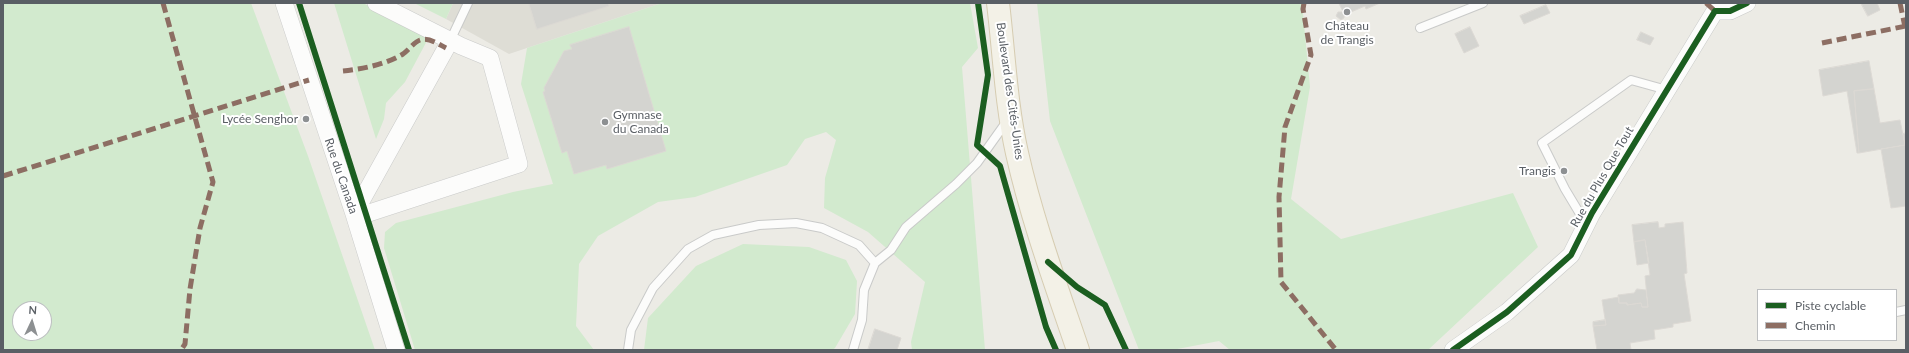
<!DOCTYPE html>
<html>
<head>
<meta charset="utf-8">
<style>
  body { margin:0 }
  #map { position:relative; width:1909px; height:353px; overflow:hidden; background:#ecebe5; font-family:Lato,sans-serif }
  canvas { display:block }
  .frame { position:absolute; inset:0; border:4px solid #5a5f65; pointer-events:none }
  .legend { position:absolute; left:1757px; top:289px; width:140px; height:52px; box-sizing:border-box; background:#fff; border:1px solid #bdbfc1; margin:0; padding:5px 7px; list-style:none; font-size:12px; color:#5a5f65 }
  .legend li { display:flex; align-items:center; gap:8px; height:20px }
  .legend b { width:20px; border:1px solid #bdbfc1 }
  .north { position:absolute; left:12px; top:301px; width:40px; height:40px; box-sizing:border-box; background:#fff; border:1px solid #bdbfc1; border-radius:50%; rotate:4deg; font-size:11px; font-weight:700; line-height:16px; text-align:center; color:#5a5f65 }
  .north::after { content:''; display:block; margin:auto; width:14px; height:18px; background:#8d9092; clip-path:polygon(50% 0,100% 100%,50% 72%,0 100%) }
</style>
</head>
<body>
<div id="map">
<canvas width="1909" height="353"></canvas>
<div class="frame"></div>
<ul class="legend">
<li><b style="height:5px;background:#1b5e20"></b>Piste cyclable</li>
<li><b style="height:5px;background:#8d6e63"></b>Chemin</li>
</ul>
<div class="north">N</div>
</div>
<script>
const c = document.querySelector('canvas').getContext('2d');
c.lineJoin = 'round';
function fill(path, color) { c.fillStyle = color; c.fill(path, 'evenodd'); }
function stroke(path, color, width, dash) { c.strokeStyle = color; c.lineWidth = width; c.lineCap = dash ? 'butt' : 'round'; c.setLineDash(dash || []); c.stroke(path); }
function label(font, color, halo, rows, align = 'center') {
  c.font = font + ' Lato,sans-serif'; c.lineWidth = 4; c.setLineDash([]); c.textBaseline = 'middle'; c.strokeStyle = halo; c.fillStyle = color; for (const [text, x, y, turn = 0] of rows) {
    c.save(); c.translate(x, y); c.rotate((+turn || 0) * Math.PI / 180); c.textAlign = isNaN(turn) ? turn : align; if (halo) c.strokeText(text, 0, 0); c.fillText(text, 0, 0); c.restore();
  }
}
fill(new Path2D(`
  M453 3H662L509 54 446 19Z`), '#deddd5');
fill(new Path2D(`
  M3 3H251L308 156 375 350H3ZM20 309H44V333H20Z
  M334 3H363L429 37 405 82 386 103 384 119 376 139Z
  M414 3H453L446 19Z
  M662 3H970L978 48 962 67 985 350H912L911 342 925 282 868 232 824 208 825 178 836 140 826 132 805 139 787 165 695 197 658 202 598 236 579 264 576 326 594 350H415L384 248 385 232 396 223 513 192 553 184 521 84 527 48Z
  M1037 3H1302L1310 87 1291 199 1341 239 1513 193 1538 247 1428 350H1230L1219 341 1172 350H1139L1050 121Z
  M743 244 809 247 846 260 857 281 855 314 835 348 832 350H644L648 318 696 266Z`), '#d2eace');
const building = new Path2D(`
  M529 3H608L609 6 537 29Z
  M1339 3H1380L1366 9 1365 6 1344 15V18L1341 20 1336 16 1338 12H1343Z
  M1861 3H1877L1880 10 1868 16Z
  M1546 5 1550 13 1524 24 1520 16Z
  M629 27 666 151 607 169 606 165 574 174 567 151 562 153 543 92 545 91 544 88 564 51 572 49 570 45Z
  M1470 27 1479 46 1464 53 1455 34Z
  M1641 32 1654 38 1650 45 1637 40Z
  M1869 61 1874 89 1854 91 1859 153H1857L1847 91 1823 96 1819 70Z
  M1874 89 1880 123 1900 120 1905 145 1859 153 1854 91Z
  M1906 133V206L1891 208 1881 149 1905 145 1903 134Z
  M1658 222 1659 228 1665 227V224L1683 222 1687 273 1684 274 1691 321 1673 324V327L1654 330 1655 339 1630 343 1631 350H1597L1593 326 1606 325 1602 300 1619 297V303H1627V305L1641 303 1642 307H1648L1645 276 1650 275 1645 240 1634 242 1632 225Z
  M1645 240 1649 263 1637 265 1634 242Z
  M1637 289 1646 290 1648 307H1642L1641 303 1627 305V303H1619L1618 295 1634 293Z
  M1605 320 1606 325 1593 326V322Z
  M875 329 901 338 897 350H868Z`);
fill(building, '#d4d4d0');
stroke(building, '#dcd9d4', 1);
const service = new Path2D(`
  M1420 28 1483 3
  M450 41 468 3
  M1586 224 1565 189 1542 143 1631 80 1667 90
  M1896 312 1906 310
  M628 350 631 330 653 288 688 249 713 235 759 225 796 223 822 228 859 245 875 263
  M853 350 862 320 864 290 875 263 891 250 906 227 956 184 977 163 1007 121`);
const minor = new Path2D(`
  M284 3 354 214 396 350
  M354 214H366L519 164 490 58 461 46 376 3
  M354 214 450 41
  M1453 350 1507 312 1571 255 1592 213 1715 11H1730L1747 3`);
const primary = new Path2D(`
  M998 3C1004 53 1006 104 1017 153 1032 220 1056 285 1078 350`);
stroke(service, '#c9cac9', 10);
stroke(minor, '#c9cac9', 18);
stroke(primary, '#d6ccb1', 24);
stroke(service, '#fcfcfb', 8);
stroke(minor, '#fcfcfb', 17);
stroke(primary, '#f3f1e7', 22);
stroke(new Path2D(`
  M163 3 213 182 200 228 190 289 185 344 181 350
  M1304 3 1303 9 1311 55 1285 127 1279 197 1281 282 1336 350
  M1706 3 1715 11
  M1900 3 1905 27
  M1822 43 1906 26
  M343 71C364 69 386 64 403 54 409 50 414 42 420 40 429 37 438 44 446 48
  M3 176 309 80`), '#8d6e63', 5, [10, 5]);
stroke(new Path2D(`
  M299 3 409 350
  M978 3 988 75 977 145 1000 166 1046 327 1056 350
  M1048 262 1077 287 1105 305 1126 350
  M1453 350 1507 312 1571 255 1592 213 1715 11H1730L1747 3`), '#1b5e20', 6);
for (const [x, y, r, color] of [
  [1347,12,4,"#8d9092"],
  [306,119,4,"#8d9092"],
  [605,122,4,"#8d9092"],
  [1564,171,4,"#8d9092"]
]) { const dot = new Path2D(); dot.arc(x, y, r, 0, 2 * Math.PI); c.fillStyle = color; c.fill(dot); stroke(dot, '#fff', 1.5); }
label('12px', '#5a5f65', '#fff', [
  ["Château",1347,26,"center"],
  ["de Trangis",1347,40,"center"],
  ["Gymnase",613,115,"left"],
  ["du Canada",613,129,"left"],
  ["Lycée Senghor",298,119],
  ["Trangis",1556,171]
], 'right');
label('12px', '#5a5f65', '#fff', [
  ["Boulevard des Cités-Unies",1010,91,82],
  ["Rue du Canada",341,176,71],
  ["Rue du Plus Que Tout",1602,177,-60]
]);
</script>
</body>
</html>
